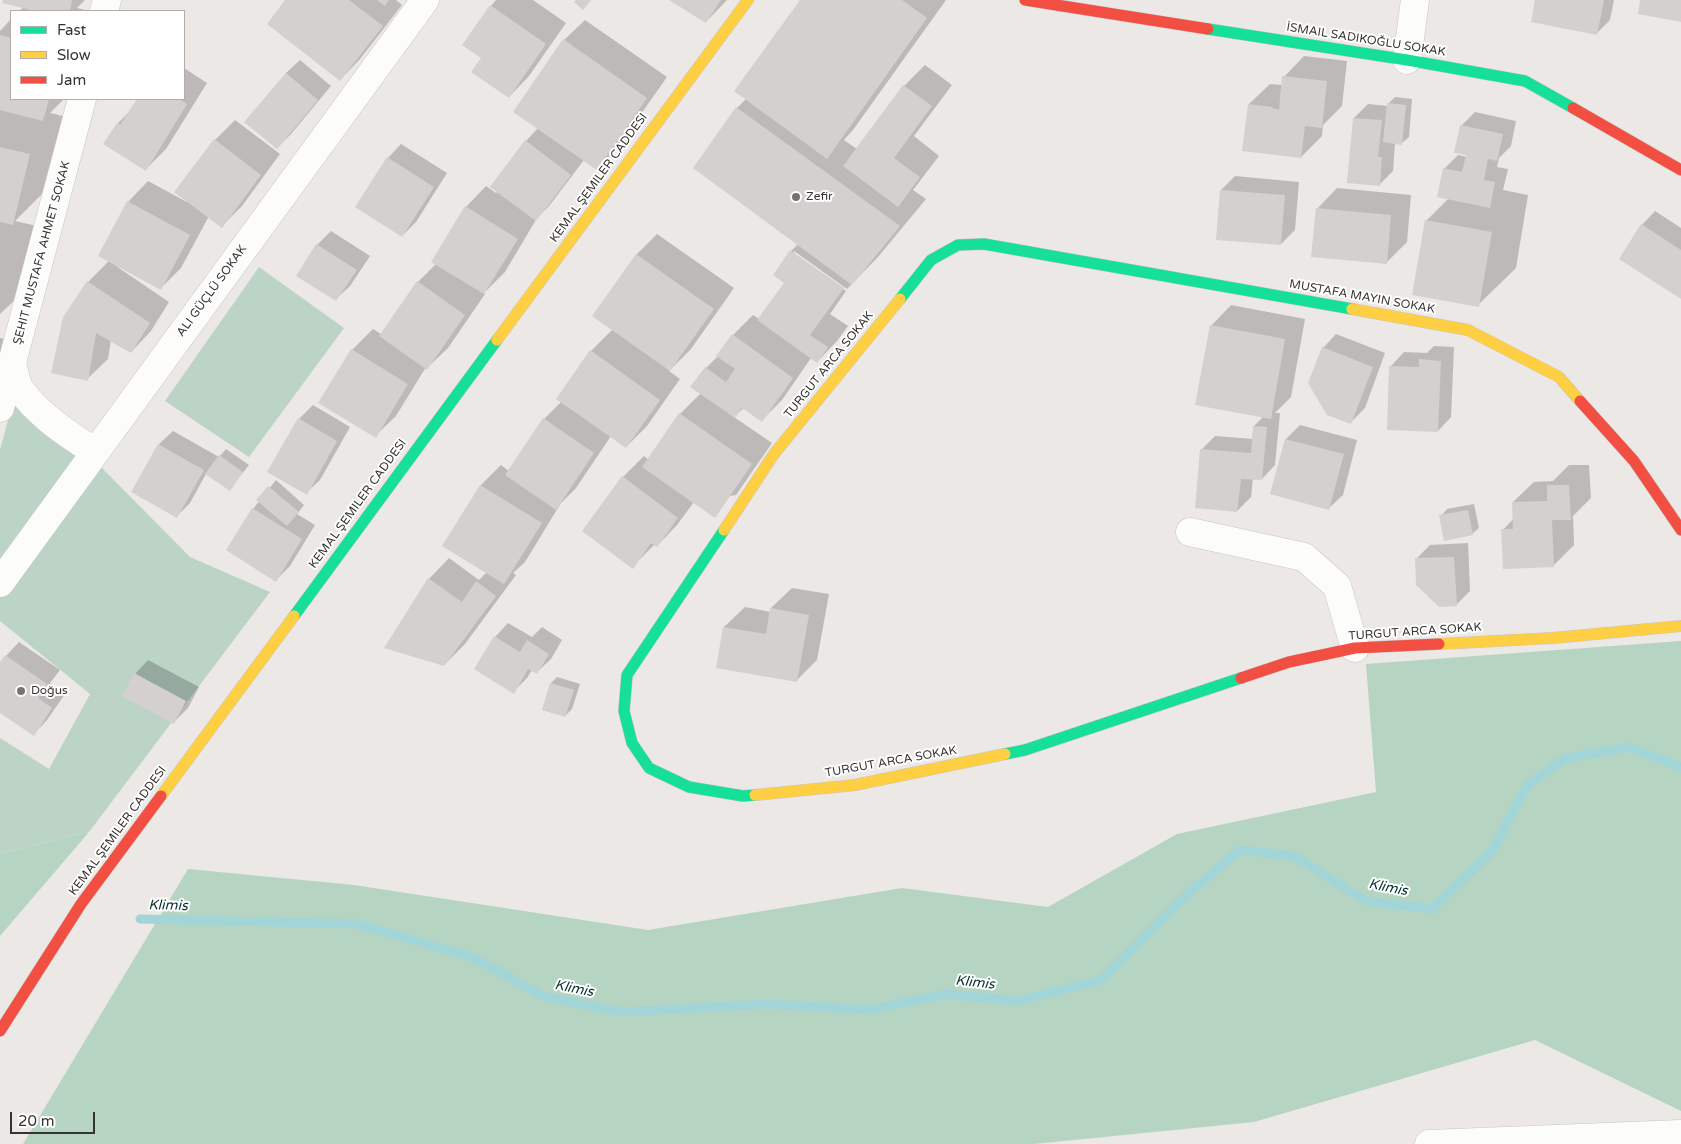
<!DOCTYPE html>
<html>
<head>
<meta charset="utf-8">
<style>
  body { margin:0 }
  #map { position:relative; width:1681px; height:1144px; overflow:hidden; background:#ebe8e6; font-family:"Varela Round",sans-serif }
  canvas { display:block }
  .legend { position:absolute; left:10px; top:10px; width:175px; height:90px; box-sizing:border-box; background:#fff; border:1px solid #afaead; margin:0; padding:6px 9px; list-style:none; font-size:15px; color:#363432 }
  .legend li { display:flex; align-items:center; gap:10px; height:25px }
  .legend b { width:25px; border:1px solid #afaead }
  .scale { position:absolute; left:10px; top:1112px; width:85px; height:22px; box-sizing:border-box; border:2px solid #363432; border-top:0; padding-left:6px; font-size:15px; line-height:18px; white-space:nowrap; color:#363432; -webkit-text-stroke:4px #fff; paint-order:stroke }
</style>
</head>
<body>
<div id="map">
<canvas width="1681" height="1144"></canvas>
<ul class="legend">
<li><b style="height:6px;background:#16e098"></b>Fast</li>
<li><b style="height:6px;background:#ffcf43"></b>Slow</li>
<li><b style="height:6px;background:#f24e42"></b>Jam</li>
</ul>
<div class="scale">20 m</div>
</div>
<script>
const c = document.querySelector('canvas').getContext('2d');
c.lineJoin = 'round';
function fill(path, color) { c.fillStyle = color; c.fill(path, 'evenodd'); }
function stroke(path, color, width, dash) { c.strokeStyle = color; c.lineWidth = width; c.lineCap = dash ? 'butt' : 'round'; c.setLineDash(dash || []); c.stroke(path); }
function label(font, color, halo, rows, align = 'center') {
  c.font = font + ' "Varela Round",sans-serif'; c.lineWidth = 4; c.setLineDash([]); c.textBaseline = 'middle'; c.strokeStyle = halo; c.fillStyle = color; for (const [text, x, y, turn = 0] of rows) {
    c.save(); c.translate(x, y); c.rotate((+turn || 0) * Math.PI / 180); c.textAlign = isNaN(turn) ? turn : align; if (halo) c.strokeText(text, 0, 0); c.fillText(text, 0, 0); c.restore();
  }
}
fill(new Path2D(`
  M259 267 344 328 249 457 165 401Z
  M18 383 190 557 270 592 89 832 0 854V738L49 769 90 694 0 621V450Z`), '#bcd4c6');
fill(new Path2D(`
  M1681 641V1111L1535 1040 1254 1122 1034 1144H23L188 869 354 885 648 930 902 888 1048 907 1177 834 1376 792 1366 664Z
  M89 832 0 936V854Z`), '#b5d4c2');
fill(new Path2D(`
  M4 0H85L77 8 90 11H19L24 7Z
  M287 0H396L402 5 360 59 340 80Z
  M496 0H533L566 23 529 76 509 97 483 58 491 6Z
  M671 0H727L706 22Z
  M801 0H946L853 130 844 140 857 149 904 86 925 65 952 85 914 136 939 156 913 190 926 199 878 257 847 289 794 251V254L846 291 830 314 848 326 837 341 817 362 811 358 782 400 762 420 744 408 734 417 772 443 736 495 694 502 677 525 657 546 655 544 632 567 584 531 623 477 644 456 649 460 680 414 701 393 706 368 719 355 733 335 753 315 759 319 786 283 791 251 798 244 737 108 746 99Z
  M1537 0H1614L1610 20 1596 34Z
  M11 19V99H64L50 113 67 117 50 186 15 221 37 226 19 296 0 314V31Z
  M585 20 667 77 617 148 597 169 584 160 549 206 537 218 505 272 484 293 485 294 448 348 427 368 426 367 396 416 375 436 320 402 352 350 373 329 381 334 418 282 436 264 466 207 486 186 496 193 498 191 491 186 526 141 538 128 564 40Z
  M1304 56 1347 61 1342 106 1323 125 1322 136 1301 157 1249 104 1270 84 1283 85 1284 77Z
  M300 60 331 86 291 134 277 148 286 73Z
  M184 68 207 83 166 149 146 169 118 123 132 109 138 99H184Z
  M1395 97 1412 99 1409 137 1402 143H1395L1393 171 1379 185 1354 118 1368 104 1388 106V104Z
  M1475 112 1516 121 1511 146 1499 158 1497 167 1508 169 1503 190 1528 195 1516 268 1478 305 1426 221 1449 198 1444 169 1458 155 1467 157 1461 126Z
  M235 120 280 154 242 206 222 226 209 216 181 268 161 288 117 264 116 266 169 302 151 331 131 352 111 340 108 359 87 379 88 282 109 261 128 202 148 181 187 202 215 140Z
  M401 144 447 173 416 222 402 236 388 158Z
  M1235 176 1299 182 1295 230 1281 244 1221 190Z
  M1337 188 1411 195 1407 242 1386 263 1317 209Z
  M1655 211 1681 228V297L1642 225Z
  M331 231 370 256 350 286 336 299 298 275 317 245Z
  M657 234 734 288 691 349 669 371 680 379 647 426 626 447 611 436 576 488 561 503 525 562 513 573 516 575 465 644 444 665 429 579 449 558 479 580 487 572 480 486 501 465 509 471 544 419 562 401 591 351 613 329 594 315 637 254Z
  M1231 305 1305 319 1291 397 1275 413H1280L1275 465 1262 479 1253 478 1251 497 1237 511 1201 450 1215 436 1253 439 1254 426 1264 416 1211 326Z
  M1336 334 1385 353 1365 408 1351 422 1323 348Z
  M0 338 8 340 0 371Z
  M1434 346 1454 347 1451 417 1438 431 1388 429 1391 366 1404 352 1427 353Z
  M313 405 350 427 320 480 306 493 299 419Z
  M1300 425 1357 440 1343 495 1329 508 1271 493 1286 439Z
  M173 431 219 457 226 449 249 465 230 489 206 474 190 503 177 516 159 444Z
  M1569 465H1589L1591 498 1573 516 1574 545 1553 566 1503 530 1514 518 1513 502 1534 482 1553 481Z
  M276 480 304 505 297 514 315 525 290 566 276 580 228 549 253 509Z
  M1474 504 1479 528 1472 534 1441 516 1447 509Z
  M1468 543 1470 591 1456 605 1416 559 1430 545Z
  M792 588 829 594 817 660 796 681 724 627 745 607 771 612V608Z
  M508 623 532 637 542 627 562 640 551 659 537 672 532 670 527 678 513 692 495 637Z
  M19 642 60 670 50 683 65 694 47 720 34 734 0 711V665L6 656Z
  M148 660 199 687 188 708 174 722 135 674Z
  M557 677 580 684 572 709 565 716 551 683Z`), '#0003');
stroke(new Path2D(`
  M140 919 357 924 472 957 545 997 622 1012 767 1004 870 1010 945 994 1017 1001 1101 980 1192 890 1240 850 1294 856 1366 901 1432 909 1492 851 1527 786 1564 759 1628 747 1681 767`), '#a1d5d8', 9);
fill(new Path2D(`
  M3 0H72L70 11H35L2 3Z
  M285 0H349L383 26 340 81 267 24Z
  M377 0H389L385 6Z
  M576 0H591L583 10 574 2Z
  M669 0H721L706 23Z
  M800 0H902L927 18 827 159 734 91Z
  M1535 0H1604L1597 35 1531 22Z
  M1640 0H1681V22L1638 14Z
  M490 5 546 44 509 98 471 72 481 58 462 45Z
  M0 35 11 38V99H49L43 121 0 110Z
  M563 39 647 98 597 170 513 112Z
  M286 73 318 100 277 149 244 122Z
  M1282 76 1327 81 1322 128 1305 126 1301 158 1242 151 1248 104 1272 107V108L1279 110Z
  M903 85 932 106 894 158 920 177 898 207 843 166Z
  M137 99H179L187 104 146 171 103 144 117 123 120 125Z
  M1387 103 1406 105 1402 145 1383 142Z
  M736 107 900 226 852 285 693 168Z
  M1353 118 1382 120 1378 157H1382L1380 186 1347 183Z
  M1460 125 1503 134 1497 161 1488 159 1484 180 1495 182 1490 208 1437 197 1443 168 1462 172 1466 155 1454 153Z
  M214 139 261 175 222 228 174 192Z
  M525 140 571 175 536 221 490 187Z
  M0 147 30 154 13 225 0 222Z
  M387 157 434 187 402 237 355 207Z
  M1220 190 1285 195 1281 245 1216 240Z
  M127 201 190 235 161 290 98 256Z
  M465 206 518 239 484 294 431 262Z
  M1316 208 1391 215 1387 264 1311 257Z
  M1425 220 1492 232 1479 307 1412 295Z
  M1641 224 1681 250V299L1619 259Z
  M316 244 357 270 336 301 296 276Z
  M790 250 844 288 810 335 828 347 817 363 757 320 784 283 773 275Z
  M636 254 714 309 670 371 592 316Z
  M87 281 150 323 131 353 96 333 88 381 51 373 63 317Z
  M417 281 465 315 427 370 379 336Z
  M1210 325 1285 339 1271 419 1195 405Z
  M732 334 793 378 762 422 742 408 735 418 690 387 705 367 726 382 735 369 716 356Z
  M1322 347 1373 367 1351 424 1327 415 1308 383Z
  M351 349 408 384 376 438 318 403Z
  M590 350 660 400 626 448 556 399Z
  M1419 359 1441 361 1438 432 1387 430 1389 366 1419 367Z
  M679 413 752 464 715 518 642 467Z
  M298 418 337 441 307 495 267 472Z
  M543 418 594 453 556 510 505 475Z
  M1253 426 1267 427 1262 480 1241 479 1237 512 1195 508 1200 449 1251 453Z
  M1285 439 1344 454 1329 510 1270 494Z
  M158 444 204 470 177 518 131 492Z
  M219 455 243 472 230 491 205 474Z
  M622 476 678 518 657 547 651 543 633 569 582 531Z
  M480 485 542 523 504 584 442 546Z
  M1547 485H1569L1571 520H1552L1554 567 1503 569 1501 529H1513L1512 502 1547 501Z
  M268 486 299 512 287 526 256 500Z
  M252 508 302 539 276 582 226 550Z
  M1468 510 1473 535 1444 541 1439 515Z
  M1454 557 1457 606 1439 607 1416 585 1415 558Z
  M428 578 462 602 476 581 496 596 444 666 384 648Z
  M770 608 809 615 797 682 716 668 723 627 766 634Z
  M494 636 520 652 527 640 549 654 537 674 528 669 514 694 474 669Z
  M5 655 47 684 38 698 52 708 34 736 0 713V662Z
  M134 673 186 701 174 724 122 696Z
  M550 683 574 690 565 717 542 710Z`), '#d3d0cf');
const street = new Path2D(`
  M104 11 107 0
  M1407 60 1415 0
  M12 363C14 371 16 382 20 389 39 416 68 434 95 452
  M0 408 82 99
  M1190 532 1304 557 1337 586 1355 648
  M0 583 425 0
  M1429 1144 1681 1134`);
const fast = new Path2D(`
  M1208 29 1407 60 1525 81 1573 108
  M900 299 931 260 958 245 984 244 1352 309
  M724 530 627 675 624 711 632 743 649 768 689 787 743 796 755 795
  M294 616 497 340
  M1005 754 1025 750 1241 678`);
const slow = new Path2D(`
  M1352 309 1468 330 1559 377 1580 401
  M497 340 748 0
  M724 530 774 454 900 299
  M1439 644 1553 638 1681 626
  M755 795 855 785 1005 754
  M161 796 294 616`);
const jam = new Path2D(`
  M1025 0 1208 29
  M1573 108 1681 170
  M1580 401 1634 461 1681 530
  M1241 678 1289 662 1355 648 1439 644
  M0 1031 81 904 161 796`);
stroke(street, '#c8c6c4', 29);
stroke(fast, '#c8c6c4', 12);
stroke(slow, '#c8c6c4', 12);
stroke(jam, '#c8c6c4', 12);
stroke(street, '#fcfcfb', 28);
stroke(fast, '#16e098', 11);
stroke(slow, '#ffcf43', 11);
stroke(jam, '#f24e42', 11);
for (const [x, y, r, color] of [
  [796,197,5,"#757371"],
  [21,691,5,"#757371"]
]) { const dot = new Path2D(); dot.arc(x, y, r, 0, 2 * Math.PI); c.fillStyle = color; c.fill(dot); stroke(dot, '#fff', 2); }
label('12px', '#363432', '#fff', [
  ["İSMAIL SADIKOĞLU SOKAK",1366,40,9],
  ["KEMAL ŞEMILER CADDESI",599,178,-54],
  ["ŞEHIT MUSTAFA AHMET SOKAK",42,253,-75],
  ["ALI GÜÇLÜ SOKAK",212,291,-54],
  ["MUSTAFA MAYIN SOKAK",1362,297,10],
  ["TURGUT ARCA SOKAK",829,365,-51],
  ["KEMAL ŞEMILER CADDESI",358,504,-54],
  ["TURGUT ARCA SOKAK",1415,632,-4],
  ["TURGUT ARCA SOKAK",891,762,-10],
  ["KEMAL ŞEMILER CADDESI",118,831,-54]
]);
label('12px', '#363432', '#fff', [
  ["Zefir",806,197],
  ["Doğus",31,691]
], 'left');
label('italic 14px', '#083032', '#fff', [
  ["Klimis",1388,888,11],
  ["Klimis",168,906,1],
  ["Klimis",975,983,6],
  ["Klimis",574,989,11]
]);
</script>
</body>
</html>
